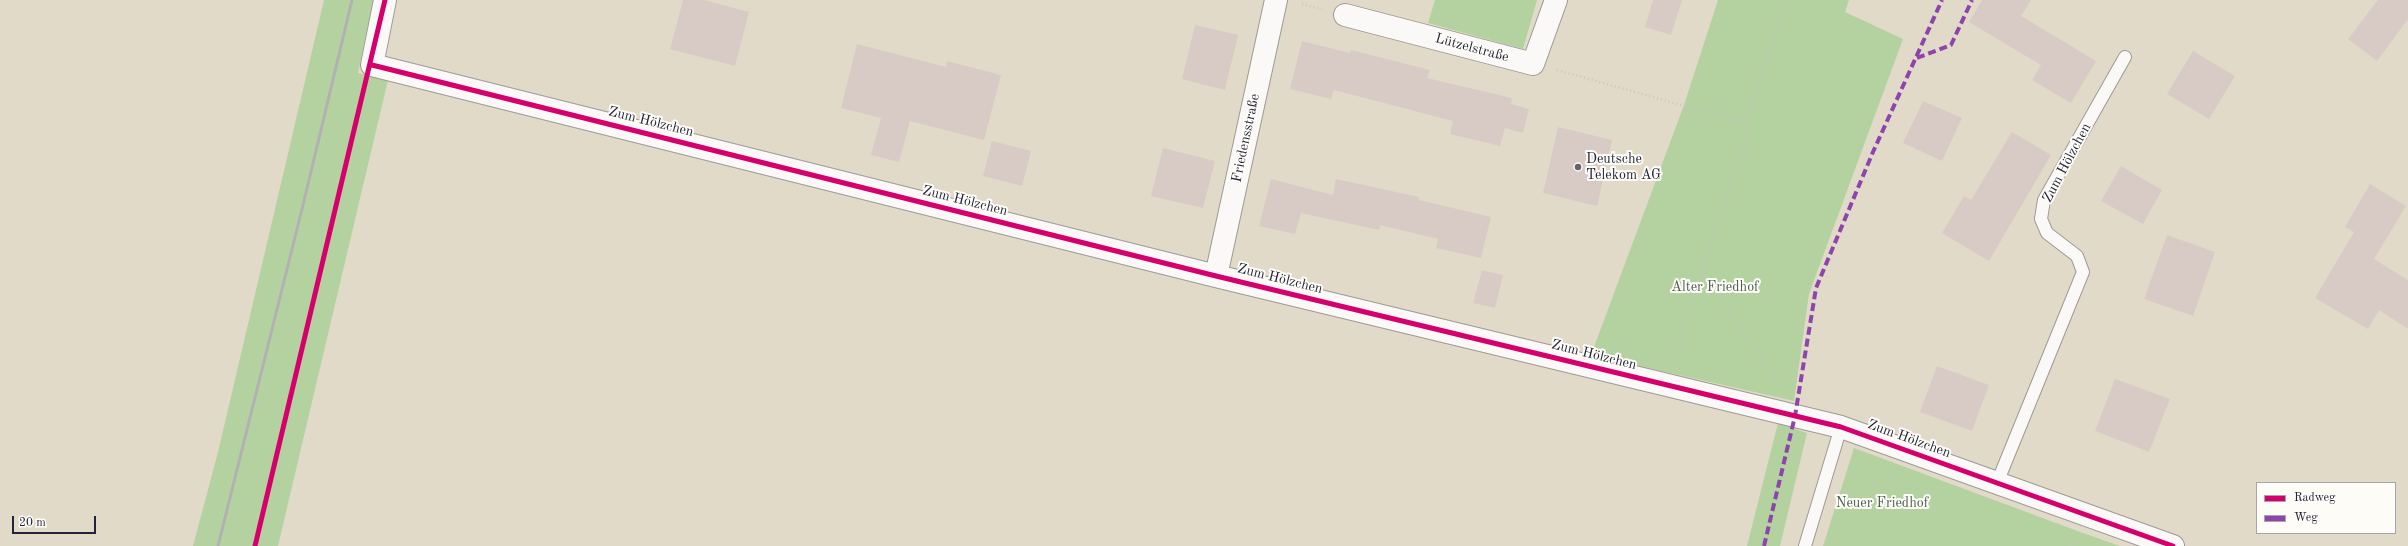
<!DOCTYPE html>
<html>
<head>
<meta charset="utf-8">
<style>
  body { margin:0 }
  #map { position:relative; width:2408px; height:546px; overflow:hidden; background:#e2dac8; font-family:"Old Standard TT",serif }
  canvas { display:block }
  .legend { position:absolute; left:2256px; top:482px; width:140px; height:52px; box-sizing:border-box; background:#fdfcf7; border:1px solid #a5a5ac; margin:0; padding:5px 7px; list-style:none; font-size:12px; color:#22223b }
  .legend li { display:flex; align-items:center; gap:8px; height:20px }
  .legend b { width:20px; border:1px solid #a5a5ac }
  .scale { position:absolute; left:12px; top:516px; width:84px; height:18px; box-sizing:border-box; border:2px solid #22223b; border-top:0; padding-left:5px; font-size:12px; line-height:14px; white-space:nowrap; color:#22223b; -webkit-text-stroke:3px #fdfcf7; paint-order:stroke }
</style>
</head>
<body>
<div id="map">
<canvas width="2408" height="546"></canvas>
<ul class="legend">
<li><b style="height:5px;background:#d6006c"></b>Radweg</li>
<li><b style="height:5px;background:#8e44ad"></b>Weg</li>
</ul>
<div class="scale">20 m</div>
</div>
<script>
const c = document.querySelector('canvas').getContext('2d');
c.lineJoin = 'round';
function fill(path, color) { c.fillStyle = color; c.fill(path, 'evenodd'); }
function stroke(path, color, width, dash) { c.strokeStyle = color; c.lineWidth = width; c.lineCap = dash ? 'butt' : 'round'; c.setLineDash(dash || []); c.stroke(path); }
function label(font, color, halo, rows, align = 'center') {
  c.font = font + ' "Old Standard TT",serif'; c.lineWidth = 4; c.setLineDash([]); c.textBaseline = 'middle'; c.strokeStyle = halo; c.fillStyle = color; for (const [text, x, y, turn = 0] of rows) {
    c.save(); c.translate(x, y); c.rotate((+turn || 0) * Math.PI / 180); c.textAlign = isNaN(turn) ? turn : align; if (halo) c.strokeText(text, 0, 0); c.fillText(text, 0, 0); c.restore();
  }
}
fill(new Path2D(`
  M324 0H373L358 73 388 80 278 546H193L218 452Z
  M1435 0H1537L1523 49 1428 23Z
  M1718 0H1849L1845 12 1903 39 1809 294 1794 401 1591 355 1684 105Z
  M1778 423 1807 433 1780 546H1747Z
  M1854 448 2083 533 2120 546H1823Z`), '#b4d2a0');
fill(new Path2D(`
  M683 0H704L749 12 735 66 670 49Z
  M1653 0H1682L1671 35 1645 27Z
  M1982 0H2031L2021 16 2096 61 2071 103 2032 80 2041 65 1969 22Z
  M2378 0H2408V19L2377 61 2348 39Z
  M1195 25 1238 35 1225 90 1182 79Z
  M1302 41 1350 53 1351 50 1430 70 1427 78 1512 98 1511 104 1529 109 1523 133 1505 128 1500 146 1450 134 1453 121 1334 90 1331 99 1290 89Z
  M857 44 946 67 947 61 1001 75 984 140 910 121 899 162 871 155 881 118 841 108Z
  M2193 51 2235 76 2209 119 2167 94Z
  M1923 101 1962 118 1942 161 1903 143Z
  M1558 127 1612 140 1597 206 1543 193Z
  M2012 132 2051 155 1989 261 1942 233 1964 196 1971 200Z
  M992 141 1031 151 1022 186 983 176Z
  M1163 148 1215 161 1203 208 1151 196Z
  M2121 166 2162 190 2143 224 2101 201Z
  M1271 179 1333 195 1336 179 1419 197V200L1491 217 1481 258 1436 248 1438 239 1380 225 1379 230 1301 213 1295 234 1259 226Z
  M2370 184 2406 206 2374 259 2408 280V329L2379 310 2368 329 2315 298 2354 232 2345 227Z
  M2167 235 2215 252 2193 316 2144 299Z
  M1482 270 1503 275 1495 308 1473 303Z
  M1937 366 1989 385 1972 431 1920 412Z
  M2115 379 2170 399 2149 452 2095 431Z`), '#d8cbc6');
const lane = new Path2D(`
  M1997 483 2083 272 2077 256 2047 233 2041 219 2044 200 2125 57
  M1805 546 1841 427`);
const street = new Path2D(`
  M385 0 372 65 1216 276 1841 427 2173 546
  M1345 15 1533 64 1556 0
  M1216 276 1276 0`);
stroke(lane, '#9e9a93', 14);
stroke(street, '#9e9a93', 24);
stroke(new Path2D(`
  M1302 4 1322 9
  M1557 70 1745 123
  M1676 358 1702 272
  M1780 385 1702 271 1747 145 1745 123 1785 0
  M2070 546 2080 539`), '#c7c6c3', 2.5, [1, 3]);
stroke(lane, '#fbf9f7', 12);
stroke(street, '#fbf9f7', 22);
stroke(new Path2D(`
  M218 546 304 201 352 0`), '#b2b1b2', 3);
stroke(new Path2D(`
  M1917 58 1951 45 1972 0
  M1764 546 1795 416 1816 288 1873 152 1942 0`), '#8e44ad', 4, [8, 4]);
stroke(new Path2D(`
  M372 65 1216 276 1841 427 2173 546
  M255 546 385 0`), '#d6006c', 5);
for (const [x, y, r, color] of [
  [1578,167,4,"#65626c"]
]) { const dot = new Path2D(); dot.arc(x, y, r, 0, 2 * Math.PI); c.fillStyle = color; c.fill(dot); stroke(dot, '#fdfcf7', 1.5); }
label('14px', '#22223b', '#fdfcf7', [
  ["Lützelstraße",1472,48,15],
  ["Zum Hölzchen",651,122,14],
  ["Friedensstraße",1246,138,-78],
  ["Zum Hölzchen",2067,163,-62],
  ["Zum Hölzchen",965,201,14],
  ["Zum Hölzchen",1280,279,14],
  ["Zum Hölzchen",1594,355,14],
  ["Zum Hölzchen",1909,439,20]
]);
label('14px', '#22223b', '#fdfcf7', [
  ["Deutsche",1586,159],
  ["Telekom AG",1586,175]
], 'left');
label('14px', '#485d53', '#fdfcf7', [
  ["Alter Friedhof",1715,287],
  ["Neuer Friedhof",1882,503]
]);
</script>
</body>
</html>
